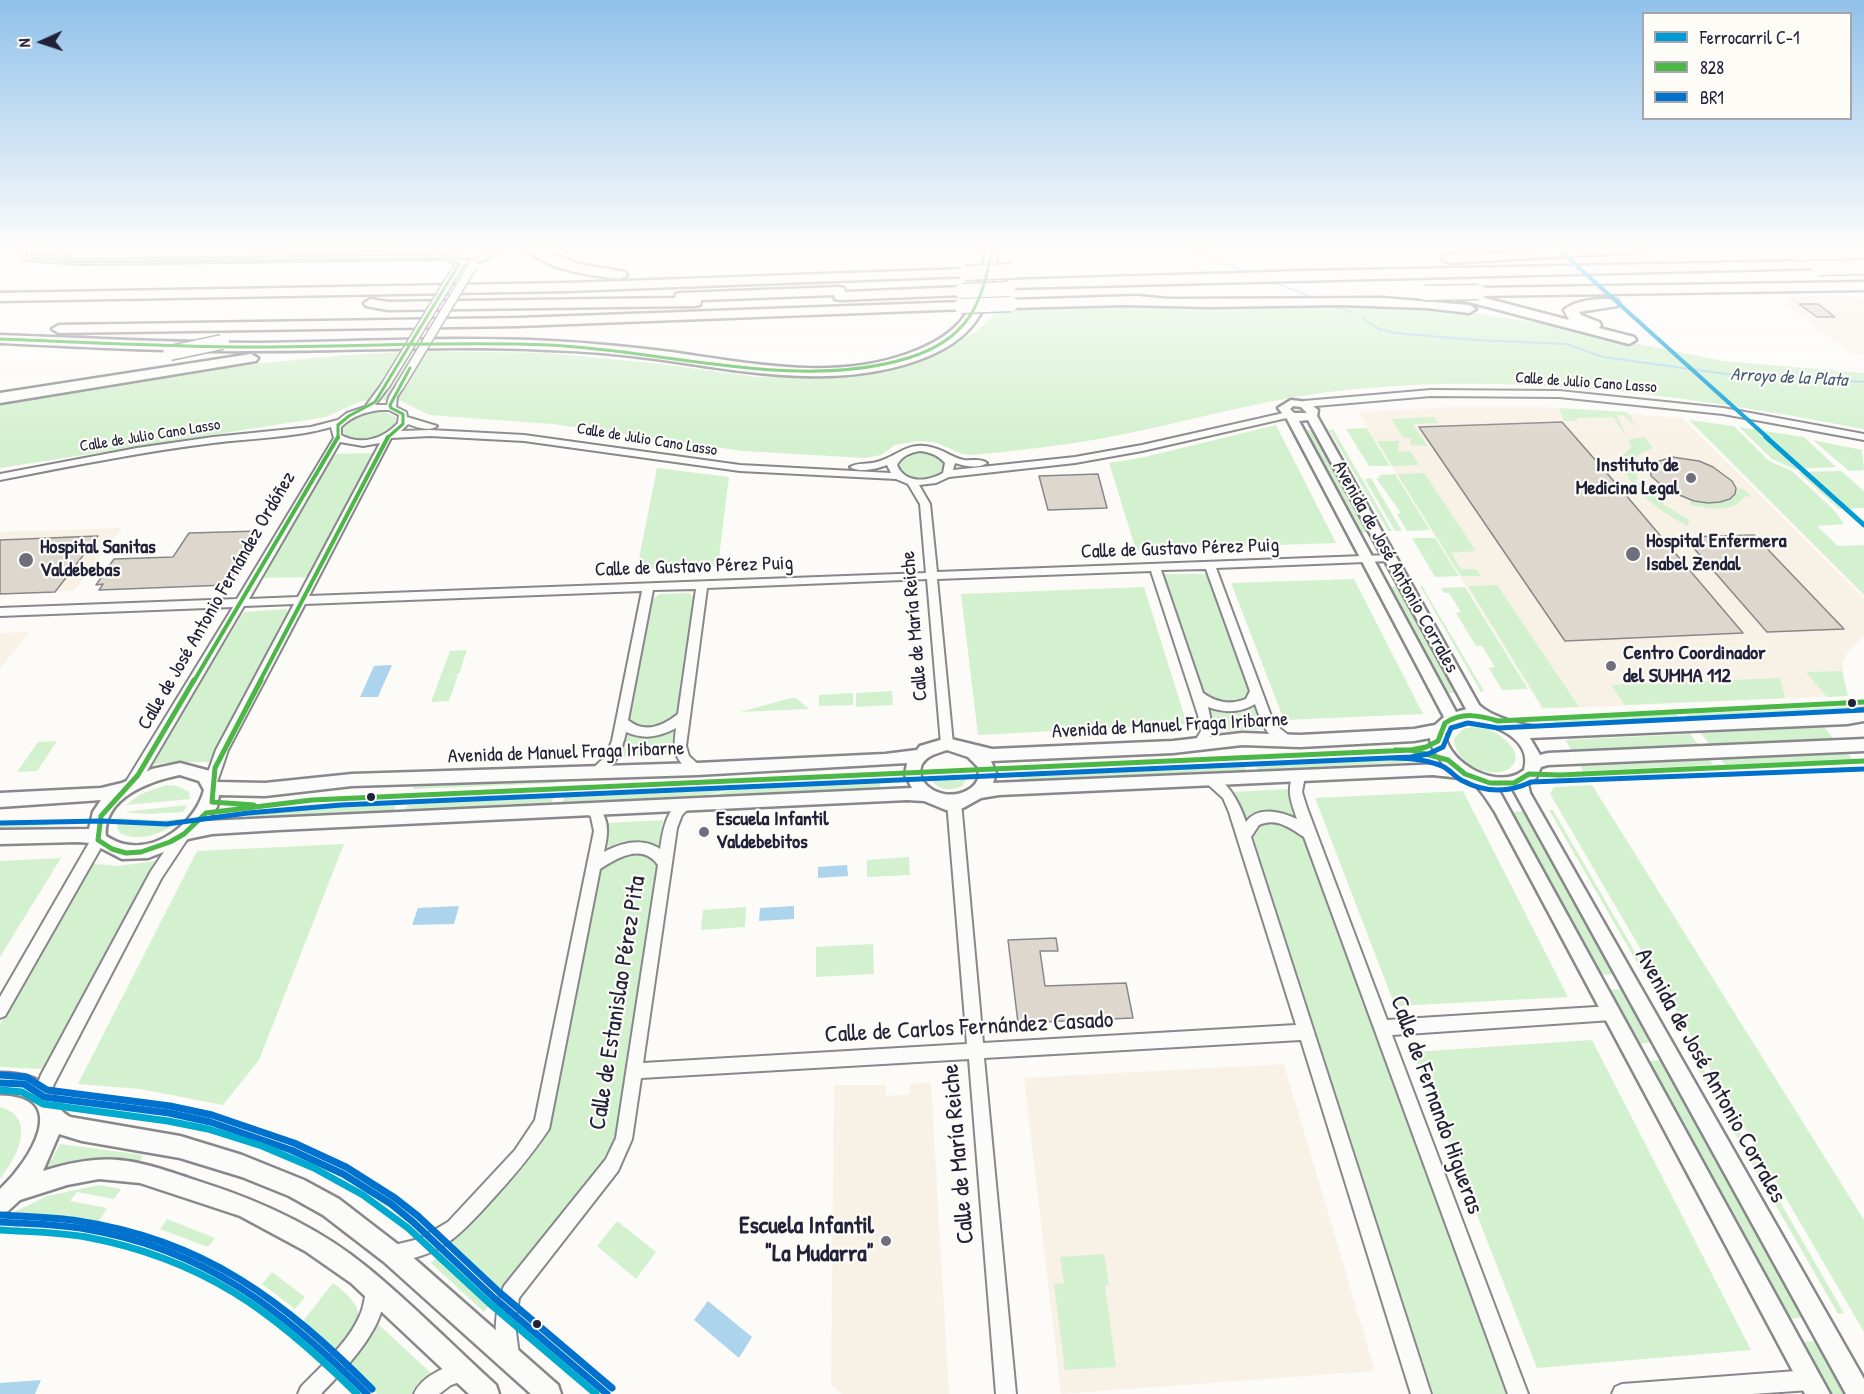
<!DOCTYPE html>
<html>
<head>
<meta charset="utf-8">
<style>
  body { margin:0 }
  #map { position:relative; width:1864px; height:1394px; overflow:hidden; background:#fcfbf8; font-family:"Patrick Hand",sans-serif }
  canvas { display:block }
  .legend { position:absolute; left:1642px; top:12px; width:210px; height:108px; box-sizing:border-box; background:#fdfcf7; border:2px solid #a5a5ac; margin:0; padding:8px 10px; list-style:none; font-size:18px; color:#22223b }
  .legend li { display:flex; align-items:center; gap:12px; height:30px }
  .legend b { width:30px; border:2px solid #a5a5ac }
  .north { position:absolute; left:12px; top:12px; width:60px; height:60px; -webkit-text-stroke:4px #fdfcf7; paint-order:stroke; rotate:267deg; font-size:16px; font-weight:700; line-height:24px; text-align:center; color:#22223b }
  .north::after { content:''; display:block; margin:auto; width:21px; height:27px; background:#22223b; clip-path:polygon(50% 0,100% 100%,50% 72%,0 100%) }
</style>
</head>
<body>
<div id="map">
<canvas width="1864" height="1394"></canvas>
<ul class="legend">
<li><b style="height:8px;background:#009ad5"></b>Ferrocarril C-1</li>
<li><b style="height:8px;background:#4ab747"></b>828</li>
<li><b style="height:8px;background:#0072ce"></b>BR1</li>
</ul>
<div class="north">N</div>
</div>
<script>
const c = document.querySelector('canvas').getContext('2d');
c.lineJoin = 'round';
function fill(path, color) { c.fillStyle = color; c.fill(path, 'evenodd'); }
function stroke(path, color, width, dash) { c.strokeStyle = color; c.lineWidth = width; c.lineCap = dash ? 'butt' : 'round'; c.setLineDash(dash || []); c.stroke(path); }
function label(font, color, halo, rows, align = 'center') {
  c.font = font + ' "Patrick Hand",sans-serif'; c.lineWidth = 4.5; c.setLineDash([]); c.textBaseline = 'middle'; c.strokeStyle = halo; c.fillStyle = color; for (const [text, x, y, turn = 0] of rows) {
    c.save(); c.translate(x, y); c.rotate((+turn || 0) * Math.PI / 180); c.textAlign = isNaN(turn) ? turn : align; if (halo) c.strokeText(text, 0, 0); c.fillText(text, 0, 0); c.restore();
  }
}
fill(new Path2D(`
  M1841 295 1864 299V355L1850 353 1788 306 1786 301H1790L1786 297Z
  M1453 407H1546L1682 418 1864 598V637L1849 650 1843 662V679L1848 696 1542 709 1358 412Z
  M122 528 74 591 0 594V532Z
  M29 632 0 669V633Z
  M1284 1064 1375 1371 1061 1394 1024 1078Z
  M931 1082 949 1394H842L831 1385 834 1085H886V1096L910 1094V1084Z`), '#f8f1e6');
fill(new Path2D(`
  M1378 303 1446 309 1528 321 1723 361 1864 373V429C1688 395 1509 370 1329 392 1251 402 1176 425 1099 439 1057 446 1015 451 973 455L962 454 935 442 918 441 895 445 881 455 865 458 743 451 552 424 429 415 399 400 361 401 326 417 0 468V404L231 366 346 355 425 351 547 353 652 363 757 377 866 373 923 357 976 332 996 312 1068 306Z
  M1559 408 1627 412 1633 419H1630L1644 433 1623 415H1617L1626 436 1613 417 1577 418V421H1564Z
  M384 412 395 416 396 420C391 438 355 447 343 432 345 414 370 411 384 412Z
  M1434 417 1439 423 1413 424 1427 446 1410 445 1411 438 1403 437 1391 419Z
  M1689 420 1734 426 1769 461 1792 471 1834 510 1844 524 1817 526 1838 546 1864 545V595Z
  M1276 425 1336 543 1136 550 1109 463 1145 457Z
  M1739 427 1804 437 1836 467 1795 469 1772 459Z
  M1367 428 1390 466H1369L1346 429Z
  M1333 429 1392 531H1388L1329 430Z
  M1303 430H1313L1370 532 1359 533Z
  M1644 437 1653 448 1639 454 1633 464 1638 479 1634 480 1666 500 1663 504 1689 520 1688 526C1660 512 1628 489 1619 458L1632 447 1628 440Z
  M1813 440 1862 450 1864 470 1849 471Z
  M1377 441H1399L1398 452 1410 451 1419 465 1392 466Z
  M922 452 941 458 944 466 942 470C931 481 906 482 899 466L903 457Z
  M375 453 308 577 261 578 333 454Z
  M657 468 729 477 718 566 637 569Z
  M1841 471 1864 491V508L1839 509 1798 472Z
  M1424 473 1476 551 1451 553 1461 569H1476L1481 576H1461L1397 474Z
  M1395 474 1430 530 1407 531 1397 514 1401 513 1376 478H1380L1379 475Z
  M1371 478 1402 531H1395L1365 479Z
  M1736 488 1743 489 1752 497 1745 496C1734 514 1708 508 1690 505L1691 500C1706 503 1723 505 1735 495Z
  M1412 538H1435L1459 576 1435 577Z
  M1164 574H1208L1265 729 1213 732Z
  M1354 579 1423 714 1284 720 1231 583Z
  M1497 585 1579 707 1543 708 1468 586Z
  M1400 586 1459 693H1446L1388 587Z
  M1420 586H1422L1484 691 1481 692Z
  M1144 587 1187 724 978 735 961 594Z
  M1465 587 1528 689 1502 690 1489 668 1495 667 1482 646H1476L1456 613 1461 612 1449 593H1444L1441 588Z
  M689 593 696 599 674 754 619 757 648 602 660 594Z
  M286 609 290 613 210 762H173L150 765 244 612Z
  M467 650 459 674 452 675H458L449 701 431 702 450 651Z
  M1842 671 1848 696 1827 697 1806 672Z
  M1780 678 1785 698 1625 705 1611 685Z
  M892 691 893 705 856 707V693Z
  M853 693V705L819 706V695Z
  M791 698H796L809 709 740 712Z
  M1862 706 1857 710 1849 712 1690 719 1686 714Z
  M1676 714 1680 720 1556 726 1553 720Z
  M1472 727C1478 728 1484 728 1490 730 1502 735 1527 755 1510 768 1490 782 1453 761 1454 738L1463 729Z
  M1824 727 1833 738 1709 744 1701 733Z
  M1690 734 1698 744 1572 751 1565 740Z
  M57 741 37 771 17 772 38 742Z
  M1847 753 1852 759 1725 765 1720 759Z
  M1408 755 1411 762 1258 770 1256 765 1286 763V760Z
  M1709 759 1713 765 1583 771 1580 765Z
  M1243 762 1246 770 1020 780 1019 774Z
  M969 776 962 786C949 792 937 790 930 778Z
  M557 780V783L413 789 414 786Z
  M880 781V787L713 795 751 785Z
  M166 785 177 786 189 792 190 799 126 805 141 794Z
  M745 785 708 795 563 802 565 793Z
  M1592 785 1864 1220V1332L1550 794 1554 787Z
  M1288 789 1510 1394H1426L1233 792Z
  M1463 791 1568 997 1395 1006 1315 798Z
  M554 794 552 802 405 810 408 805 441 803 444 799Z
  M398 801 394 810 247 817 250 811 263 809Z
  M187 805 183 812 148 814 124 812Z
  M1549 810H1553L1647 973H1643Z
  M1526 811 1616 974 1600 975 1512 812Z
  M118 818 160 820 180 819C164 834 141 843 120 833L117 828Z
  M52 820 48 826 0 828V821Z
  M663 820 613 1155 501 1291 449 1244 545 1130 608 823Z
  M344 844 259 1060 223 1105 140 1089 78 1084 197 851Z
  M909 857 910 875 867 877V860Z
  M61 858 0 957V861Z
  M155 861 45 1069 0 1067V1024L93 864 118 866Z
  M746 907 745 927 701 930 703 910Z
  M873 944 874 974 816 977V947Z
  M1624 989 1654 1042 1638 1044 1609 990Z
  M1592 1040 1751 1350 1537 1368 1413 1052Z
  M1696 1056 1844 1313 1838 1314 1691 1057Z
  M1626 1060H1630L1767 1319H1763Z
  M1664 1060 1807 1317 1787 1319 1647 1061Z
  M0 1107C39 1118 16 1158 0 1179Z
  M60 1144 143 1155 140 1161 106 1157 46 1169Z
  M99 1185 121 1189 114 1199 77 1192 70 1201 107 1208 96 1226 34 1217 6 1216 47 1196Z
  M167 1219 215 1238 208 1247 160 1229Z
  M617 1221 656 1252 636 1279 597 1246Z
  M1104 1254 1109 1285 1105 1286 1116 1367 1065 1370 1054 1284 1064 1283 1060 1257Z
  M437 1257 490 1304 484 1312 431 1263Z
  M272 1272 305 1297 295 1309 262 1284Z
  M333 1283C368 1310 364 1319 337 1351L303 1321Z
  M378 1324 432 1374 416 1394H377L344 1363Z
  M1820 1341 1849 1394H1828L1800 1342Z`), '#d3f1ce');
fill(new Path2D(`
  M392 665 378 697H360L374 666Z
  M847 865 848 876 818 878V867Z
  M459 906 454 924 412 925 418 908Z
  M794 906V919L759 921 760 908Z
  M708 1301 752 1337 739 1358 694 1320Z
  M41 1380 35 1394H0V1383Z`), '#acd4ed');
stroke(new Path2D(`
  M1186 248 1252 274
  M1268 280 1317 299
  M1329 304 1351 312
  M1362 318 1379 329 1396 333 1476 340 1566 344 1603 357 1726 374 1864 382`), '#acd4ed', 2);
const building = new Path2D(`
  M1799 304H1818L1835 317H1817Z
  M1562 422 1619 487 1743 633 1565 641 1419 427Z
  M1672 457 1699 461 1713 467 1732 481 1736 488 1735 494 1730 499 1720 502 1708 503 1694 501 1667 490 1651 476 1650 468 1653 463Z
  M1098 474 1107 508 1048 510 1039 476Z
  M260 531 227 585 99 590 103 584 96 585 114 559 173 557 189 533Z
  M1754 535 1844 629 1767 632 1684 537Z
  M98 536 55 592 0 594V540Z
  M1056 938 1058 951H1040L1045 986 1126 983 1133 1018 1018 1023 1008 940Z`);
fill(building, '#ded7ce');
stroke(building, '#88888c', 1.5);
const minor = new Path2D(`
  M29 248H36L30 254 31 256 51 257 68 248H77L59 258 83 260 443 255C462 258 469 267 488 252L487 248H495L496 252C483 266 468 260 459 267L448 260 443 259 83 264 25 260 22 254Z
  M443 248H462L438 253 434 251Z
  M385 383 389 386 375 405H387L389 397 397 384H403L404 386 397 397 396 407 406 412 407 417 437 426C429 432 416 427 408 424L401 431 430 430 524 435 740 465 891 473 887 465C876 469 860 473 850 467 858 462 868 465 877 462 899 456 908 440 934 448 945 451 953 458 964 460 972 461 980 458 987 463 979 469 964 466 955 463L953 470 1075 457 1142 445 1288 412 1292 415 1291 417 1142 451 1075 463 949 477 936 483 919 485 930 504 937 572 1390 555 1395 558 1390 561 1216 568 1274 724 1296 741 1294 744 1290 746C1266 738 1263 726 1255 704 1240 713 1224 713 1208 707L1213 731 1204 746H1196L1194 743 1201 731 1198 715 1151 571 937 579 953 744 951 747H943L941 744 927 579 707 588 686 746 689 756 703 769 702 773C695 774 693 773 688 769 672 757 674 746 676 728 659 737 644 740 626 732 623 747 611 781 590 776L589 772 606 756 612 741 642 591 305 604 228 750 216 785H206L205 781 216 750 294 604 244 606 137 788H127L126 784 127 780 233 607 0 616V608L237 599 334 438 331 427C293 438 252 438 213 443 141 452 71 466 0 480V474L137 448 213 437 311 427 338 420 347 413 365 407 382 384ZM380 410H389L399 415 398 423C383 439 361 446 341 435V427C352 416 365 412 380 410ZM430 436 524 441 740 471 896 479 908 484 920 504 926 573 309 596 391 438ZM340 442 363 446 380 443 298 597 249 599ZM920 451C930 452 938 455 945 463L943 473C927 482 905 484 897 465 902 456 909 453 920 451ZM1206 569 1250 691 1246 699C1230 705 1217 703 1203 693L1161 570ZM696 589 678 714C663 726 645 734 628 720L653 590Z
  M1431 390 1559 391 1723 408 1864 434V440L1723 414 1559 397 1431 396 1304 407 1300 404 1304 401Z
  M1299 771 1304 772 1305 776 1302 792 1307 808 1387 1020 1612 1006 1617 1008 1620 1013 1617 1018 1612 1020 1392 1035 1528 1394H1508L1304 837C1290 828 1276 817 1259 825L1251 837 1431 1394H1411L1301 1040 984 1058 1016 1394H996L969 1059 641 1078 632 1139 618 1171 519 1298 515 1324 519 1355 516 1362 509 1365 502 1362C492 1338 495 1310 504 1286L606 1159 616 1138 658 865C643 843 618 857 600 869L549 1129C530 1157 513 1177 490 1202 467 1227 445 1253 408 1259 400 1261 394 1263 386 1259L383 1253 386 1247 419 1239 448 1222 515 1150 535 1120 594 831 591 817 584 809 586 805C601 801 608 821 607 832 607 839 605 846 604 852 621 843 642 837 660 849 663 831 666 806 686 799L691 800 693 804 682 815 677 828 643 1063 967 1044 947 802 949 798 954 797 959 798 961 802 983 1043 1296 1025 1229 812 1223 798 1203 780 1204 776C1225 771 1241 807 1246 822 1258 805 1282 812 1297 819 1291 801 1286 791 1294 772Z
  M183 829 188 831 190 835 161 879 54 1084 48 1101 42 1103 36 1101 34 1095 41 1075 151 871 178 831Z
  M98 834 103 836 105 840 103 844 5 1016 0 1018V997L93 836Z
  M375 1281 381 1284C396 1318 343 1371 321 1394H298L301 1387C322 1365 348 1343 360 1315 365 1305 364 1294 369 1284Z
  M464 1361 471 1364 474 1371 471 1378 451 1385 439 1394H414C422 1375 446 1367 464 1361Z
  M1810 1370 1817 1373 1820 1380 1817 1387 1810 1390 1752 1394H1612L1615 1387 1622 1384Z`);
const tertiary = new Path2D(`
  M1291 400 1308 402 1318 410 1317 416 1479 705C1492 717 1521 725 1538 727L1847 712 1864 709V721L1847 724 1530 738 1540 755 1548 753 1864 739V751L1548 765 1541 767 1536 778 1528 784 1530 793 1864 1379V1394H1846L1513 789H1498L1830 1394H1805L1495 812C1473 777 1472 779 1432 775L999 795 981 798 963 808 946 810 924 801 907 800 278 830 212 834 188 839 179 846 148 858 122 859 91 843 78 842 0 844V830L89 829 93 812 101 800 0 807V793L101 788 122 783 152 769 180 763 210 771 216 782 265 783 352 774 697 763 885 754 917 750 920 746 947 738 992 749 1173 741 1242 733 1300 735 1414 729 1435 725 1444 717 1287 419 1278 408ZM1293 406 1301 407 1307 413H1294L1290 409ZM1308 420 1466 709H1467L1456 712 1299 421ZM1465 721C1489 721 1534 738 1524 770 1499 791 1448 764 1445 734L1451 727ZM1430 738 1431 745 1443 764 993 783 996 773 991 761 1173 753 1242 745 1300 747 1414 741ZM947 750 968 757 978 767C980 776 978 783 971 788 948 805 912 786 922 764 927 755 939 753 947 750ZM907 763 905 775 912 788 207 821 217 807 219 795 265 796 352 786 697 775ZM180 775 199 781 204 790C196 822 158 852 124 844 118 843 111 839 106 836 103 798 149 781 180 775Z
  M0 1073C19 1073 42 1076 53 1094 60 1106 57 1109 70 1117L180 1136 242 1155 304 1180 339 1199 400 1246 558 1385 561 1394H531L384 1262 323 1215 289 1196 242 1177 180 1158 82 1141 59 1134 43 1171C110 1150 135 1160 198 1181 258 1200 319 1227 368 1268 412 1304 453 1346 496 1385L499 1394H469L351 1283 305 1251 240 1216 140 1183 99 1179 67 1185 20 1200 8 1211 0 1214V1189C30 1161 73 1094 0 1093Z`);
const motorway = new Path2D(`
  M526 248H541L578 264 625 272 627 275 620 279C591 275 547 271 526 248Z
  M986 248H998C992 308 976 340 916 361 832 390 742 371 656 359 620 354 584 351 548 350 452 345 355 351 258 351 172 352 86 347 0 343V335C86 338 173 343 259 343 356 342 453 336 550 341 591 343 631 347 671 352 748 363 832 381 907 354 964 334 979 306 986 248Z
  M1570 248H1644L1638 252 1448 263 1442 259 1448 255Z
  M1814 261 1820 265 1819 268 1009 288 1002 284 1009 280 1305 271Z
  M965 269 972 273 970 276 568 291 0 301V293L568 283Z
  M1864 282V290L1479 296 1472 292 1479 288Z
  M839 287 844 288 845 292 962 287 969 291 962 295 840 300 835 299 834 295 701 300 700 305 695 306 388 310 366 306 364 303 371 299 388 302 675 298 676 294 681 293Z
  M1447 288 1569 320 1564 310C1574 300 1603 297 1617 300L1619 303 1617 306 1579 312 1581 315 1599 322 1601 325 1599 328 1634 337 1636 340 1629 344 1442 295 1440 292Z
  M1137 296 1168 299 1383 298 1469 305 1476 309 1469 313 1426 308 1340 305 1211 307 1123 305 1011 308 1004 304 1011 300Z
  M961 302 966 303 968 306 966 309 518 326 59 333 52 329 59 325 518 318Z
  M251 354 258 358 256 361 0 403V393Z`);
stroke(minor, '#88888c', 4);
stroke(tertiary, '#88888c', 5);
stroke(motorway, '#88888c', 5);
fill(minor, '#fbfbf9');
fill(tertiary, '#fbfbf9');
fill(motorway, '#fbfbf9');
const minorBridge = new Path2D(`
  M385 386 459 265
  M400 386 473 265`);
const motorwayBridge = new Path2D(`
  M1795 253 1864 251
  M1818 268 1864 267
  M965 273 1012 271
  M962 291 1008 289
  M1425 293 1479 292
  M961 306 1011 304
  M170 353 222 342`);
stroke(minorBridge, '#88888c', 11, []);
stroke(motorwayBridge, '#88888c', 17, []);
stroke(minorBridge, '#fbfbf9', 8);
stroke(motorwayBridge, '#fbfbf9', 14);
stroke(new Path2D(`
  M33 248 26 254 28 258 83 262 450 258 459 264 375 402 349 416 338 425V438
  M0 339C85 342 170 347 256 347 353 347 451 341 549 345 663 350 798 392 908 358 967 340 983 305 992 248
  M387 438 403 424V414L391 408 390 405 410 368`), '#4ab747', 3);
stroke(new Path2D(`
  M194 681 338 437
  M260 681 388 437`), '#4ab747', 4);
stroke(new Path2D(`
  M194 680 138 775 101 816 98 840 112 849 126 853 141 852 170 842 184 834 206 813 312 800 1411 750 1426 747 1438 741 1445 723C1462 712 1479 715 1498 721L1864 702
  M1395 750H1411L1448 760 1465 774 1490 783H1514L1529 774 1560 775 1864 761
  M254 805 212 802 215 768 261 680`), '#4ab747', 5);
stroke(new Path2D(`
  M1393 758C1409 758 1429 760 1444 767 1451 771 1456 778 1463 781 1486 793 1508 793 1531 782L1864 769
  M0 823 102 821 167 824 248 813 341 805 1411 757 1428 754 1443 747 1451 728 1468 723 1498 728 1864 710`), '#0072ce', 5);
stroke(new Path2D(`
  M0 1083 24 1084 44 1097 169 1113 210 1122 291 1150 343 1174 391 1204 413 1222 494 1298 607 1394
  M0 1222C29 1224 58 1224 86 1229 205 1249 284 1311 367 1394`), '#0072ce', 7);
stroke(new Path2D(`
  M1 1090 22 1092 43 1104 168 1121 208 1129 262 1146 314 1168 363 1195 408 1228 489 1303 596 1394
  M0 1230C29 1232 58 1232 86 1237 204 1259 274 1312 357 1394`), '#00a9ce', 7);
stroke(new Path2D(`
  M0 1075 26 1077 47 1090 170 1106 212 1115 294 1143 346 1167 395 1198 418 1216 499 1292 612 1388
  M1 1215C27 1217 53 1217 78 1221 205 1240 284 1301 372 1389`), '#0072ce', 7);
stroke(new Path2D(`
  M1557 248 1768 438`), '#009ad5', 4);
stroke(new Path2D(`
  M1766 437 1864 525`), '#009ad5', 5);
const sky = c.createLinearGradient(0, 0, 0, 443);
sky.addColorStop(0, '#90c1ea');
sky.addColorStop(0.56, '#fefdfc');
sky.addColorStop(1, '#fefdfc00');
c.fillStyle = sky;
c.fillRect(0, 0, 1864, 443);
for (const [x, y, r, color] of [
  [1691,478,6,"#6e6e7d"],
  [1633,554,8,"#6e6e7d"],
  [26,560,8,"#6e6e7d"],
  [1611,666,6,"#6e6e7d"],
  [1852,703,5,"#22223b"],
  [371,797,5,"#22223b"],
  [704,832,6,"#6e6e7d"],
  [886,1241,6,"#6e6e7d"],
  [537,1324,5,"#22223b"]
]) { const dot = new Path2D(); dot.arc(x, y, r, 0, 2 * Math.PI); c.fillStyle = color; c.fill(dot); stroke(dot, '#fdfcf7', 2); }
label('16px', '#22223b', '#fdfcf7', [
  ["Calle de Julio Cano Lasso",1586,383,4],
  ["Calle de Julio Cano Lasso",150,436,-9],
  ["Calle de Julio Cano Lasso",647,440,9]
]);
label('italic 18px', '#465b78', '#fdfcf7', [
  ["Arroyo de la Plata",1789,378,3]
]);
label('bold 20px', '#22223b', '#fdfcf7', [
  ["Instituto de",1679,466,"right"],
  ["Medicina Legal",1679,489,"right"],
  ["Hospital Enfermera",1646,542],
  ["Isabel Zendal",1646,565],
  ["Hospital Sanitas",40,548],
  ["Valdebebas",40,571],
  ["Centro Coordinador",1623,654],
  ["del SUMMA 112",1623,677],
  ["Escuela Infantil",716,820],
  ["Valdebebitos",716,843]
], 'left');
label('20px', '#22223b', '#fdfcf7', [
  ["Calle de Gustavo Pérez Puig",1180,549,-2],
  ["Calle de Gustavo Pérez Puig",694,567,-2],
  ["Avenida de José Antonio Corrales",1395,567,61],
  ["Calle de José Antonio Fernández Ordóñez",217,601,-60],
  ["Calle de María Reiche",915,626,-95],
  ["Avenida de Manuel Fraga Iribarne",1170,726,-3],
  ["Avenida de Manuel Fraga Iribarne",566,753,-2]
]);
label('24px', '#22223b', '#fdfcf7', [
  ["Calle de Estanislao Pérez Pita",618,1003,-81],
  ["Calle de Carlos Fernández Casado",969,1028,-3],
  ["Avenida de José Antonio Corrales",1710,1076,61],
  ["Calle de Fernando Higueras",1436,1105,70],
  ["Calle de María Reiche",959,1154,-95]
]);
label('bold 24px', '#22223b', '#fdfcf7', [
  ["Escuela Infantil",874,1227],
  ["\"La Mudarra\"",874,1255]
], 'right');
</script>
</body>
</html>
